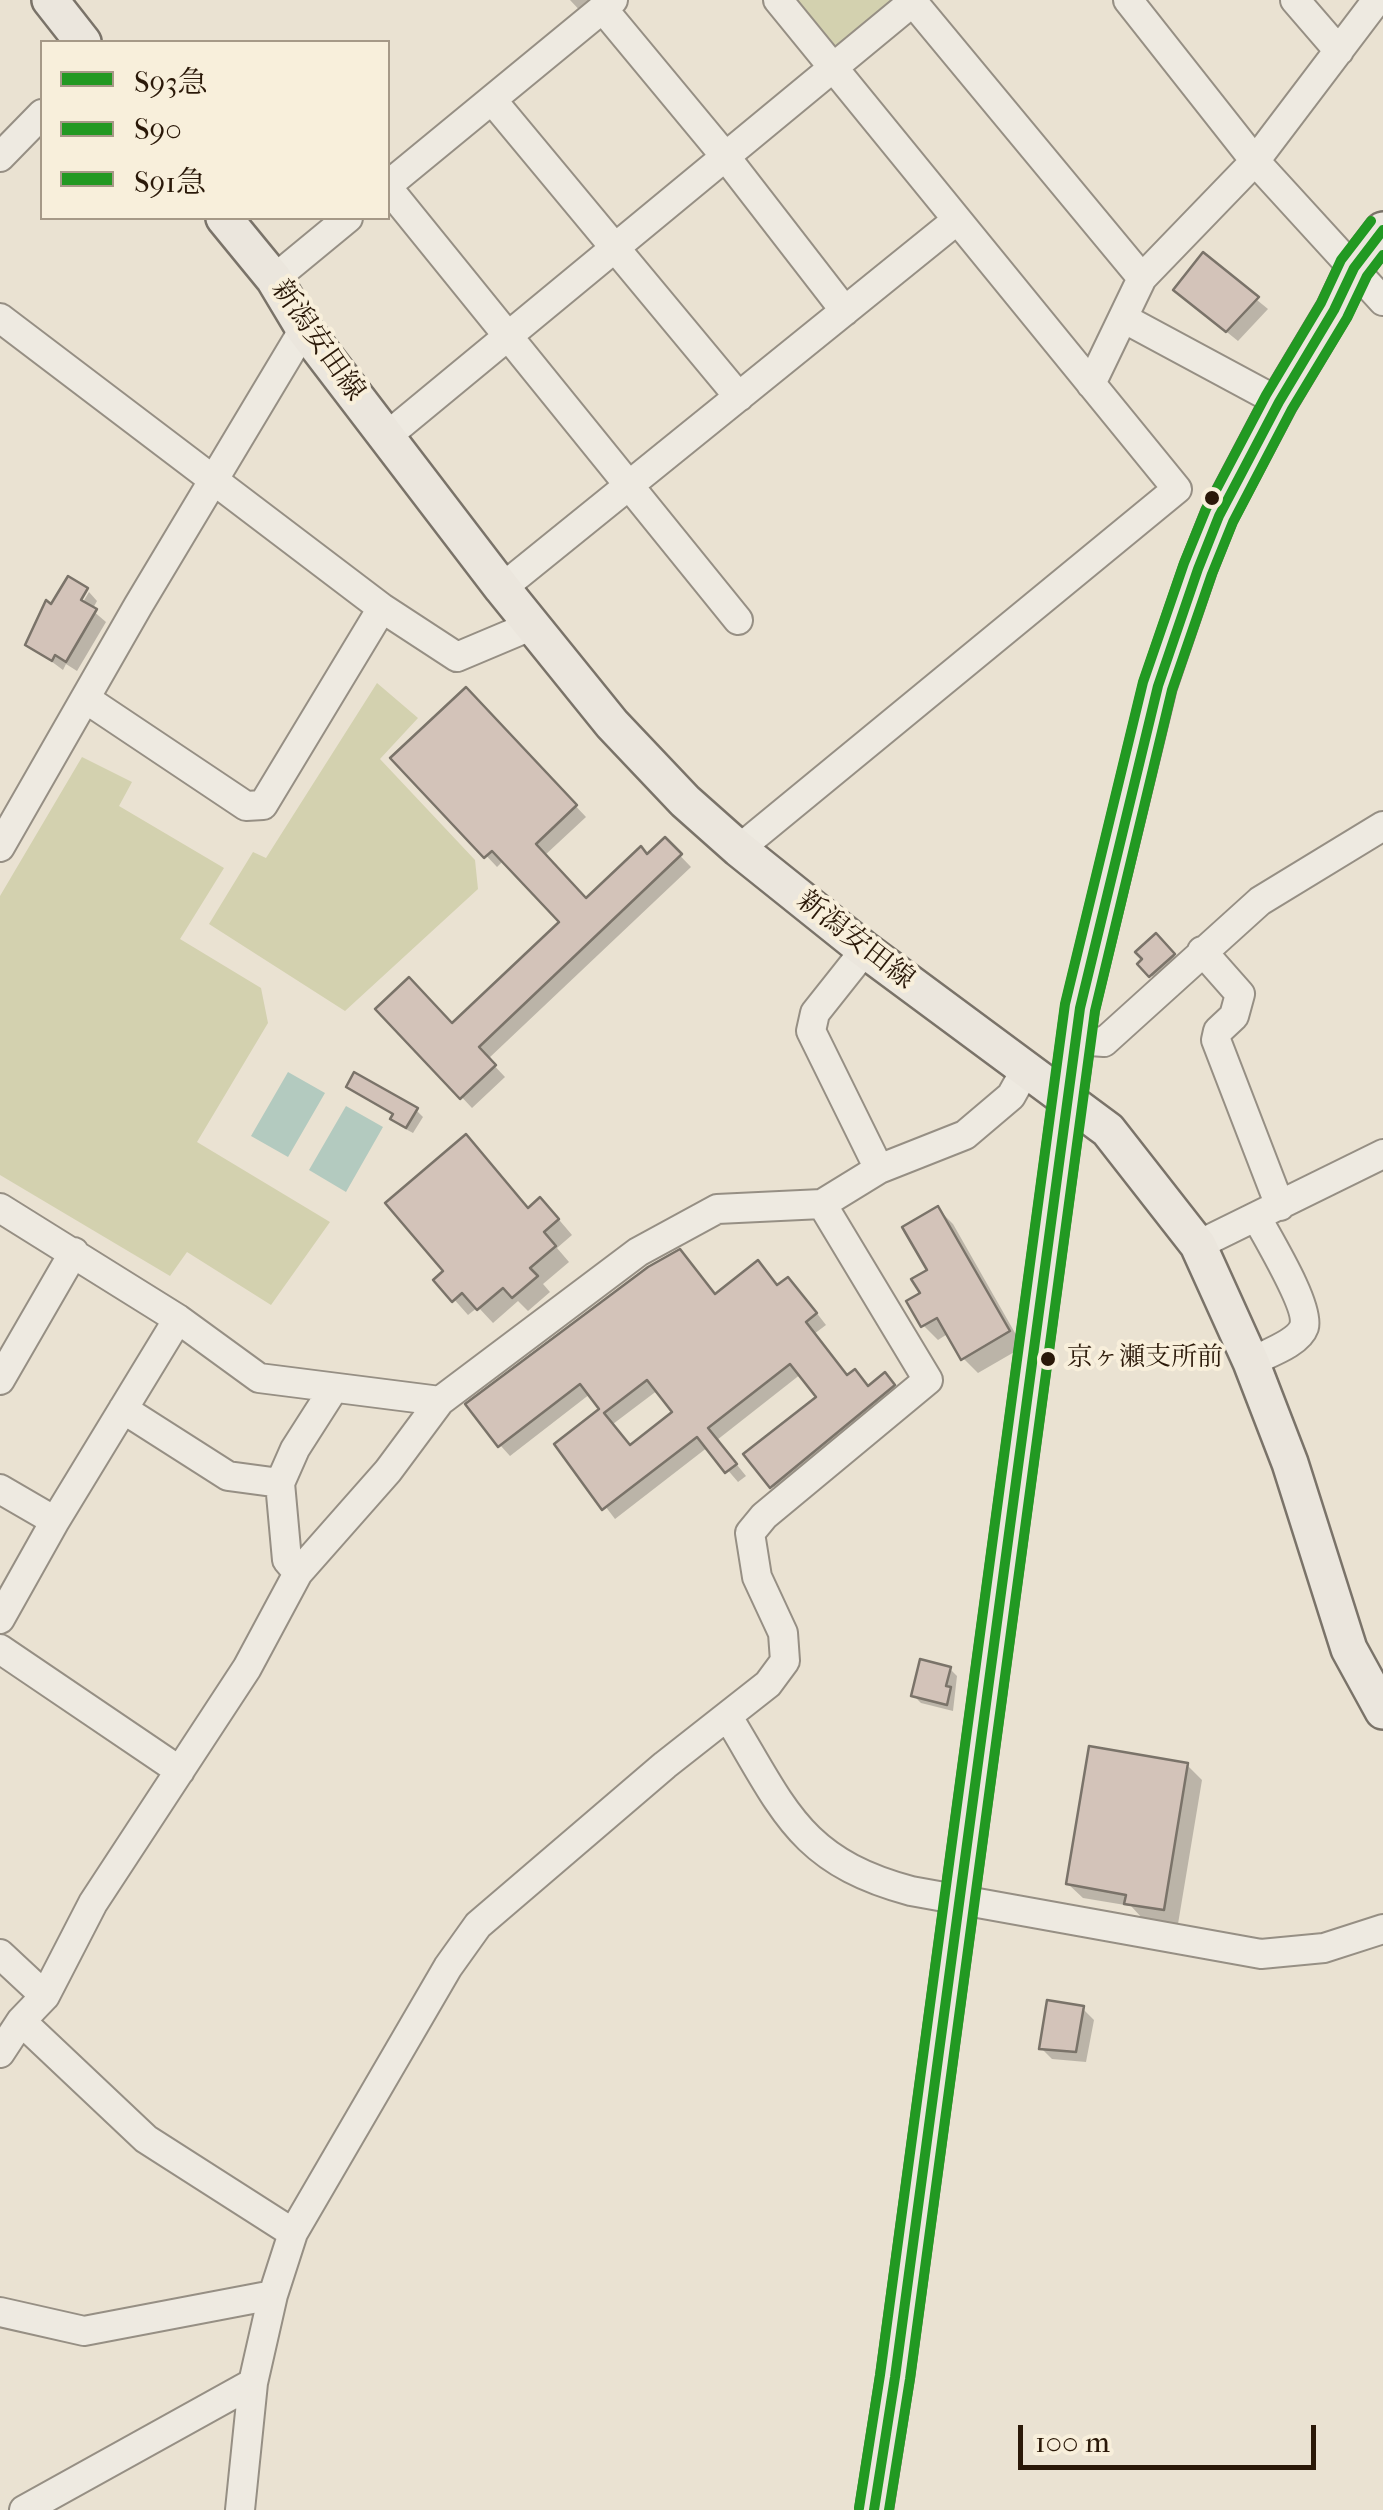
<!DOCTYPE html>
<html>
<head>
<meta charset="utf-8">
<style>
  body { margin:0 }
  #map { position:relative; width:1383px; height:2510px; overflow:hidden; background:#eae2d2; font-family:"IM FELL French Canon","Noto Serif JP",serif }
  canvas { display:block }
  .legend { position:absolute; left:40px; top:40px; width:350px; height:180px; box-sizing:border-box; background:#f8efdb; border:2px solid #a69987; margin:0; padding:12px 18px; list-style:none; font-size:30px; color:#2a1808 }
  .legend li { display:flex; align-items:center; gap:20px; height:50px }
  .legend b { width:50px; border:2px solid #a69987 }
  .scale { position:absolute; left:1018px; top:2425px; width:298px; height:45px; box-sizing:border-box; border:5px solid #2a1808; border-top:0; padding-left:12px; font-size:30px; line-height:35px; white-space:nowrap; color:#2a1808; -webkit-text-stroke:8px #f8efdb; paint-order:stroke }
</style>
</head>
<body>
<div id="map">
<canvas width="1383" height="2510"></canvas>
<ul class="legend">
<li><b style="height:12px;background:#292"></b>S93急</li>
<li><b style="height:12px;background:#292"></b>S90</li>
<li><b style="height:12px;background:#292"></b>S91急</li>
</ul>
<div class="scale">100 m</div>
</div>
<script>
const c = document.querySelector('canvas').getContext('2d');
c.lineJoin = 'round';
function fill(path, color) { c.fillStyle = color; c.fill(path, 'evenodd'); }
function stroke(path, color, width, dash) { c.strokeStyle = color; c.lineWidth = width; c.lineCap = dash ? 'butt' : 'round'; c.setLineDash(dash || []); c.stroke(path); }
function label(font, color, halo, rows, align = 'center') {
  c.font = font + ' "IM FELL French Canon","Noto Serif JP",serif'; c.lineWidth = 8; c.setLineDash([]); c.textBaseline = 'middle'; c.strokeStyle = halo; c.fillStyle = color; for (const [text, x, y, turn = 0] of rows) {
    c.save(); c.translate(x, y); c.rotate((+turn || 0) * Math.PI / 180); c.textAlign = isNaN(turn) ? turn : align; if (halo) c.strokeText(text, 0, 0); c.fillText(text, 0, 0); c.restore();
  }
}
fill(new Path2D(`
  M796 0H901L839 51Z
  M377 683 418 718 380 759 475 860 478 889 345 1011 209 924 253 852 266 858Z
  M82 757 132 782 119 806 224 868 180 939 261 988 268 1023 197 1142 330 1222 271 1305 187 1252 170 1276 0 1175V896Z`), '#d3d1af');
fill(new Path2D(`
  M288 1072 325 1093 288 1157 251 1136Z
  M346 1106 383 1127 346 1192 309 1170Z`), '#b3cabf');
fill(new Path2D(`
  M570 0H602L584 15Z
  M1203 256 1268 309 1238 341 1187 300Z
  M84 590 77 612 89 592 97 601 92 610 106 622 77 671 66 664 63 670 28 644 52 607Z
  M466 690 586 817 544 856 587 901 665 840 691 867 488 1059 505 1077 472 1108 379 1009 452 1026 562 922 504 860 497 867 394 758Z
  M1156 937 1180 962 1158 982 1140 964Z
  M349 1087 416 1110 423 1117 413 1133 400 1126 394 1119 395 1116Z
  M938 1209 953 1224 1023 1347 978 1373 963 1358 949 1333 938 1340 923 1325V1294L930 1271Z
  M529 1210 555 1215 572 1235 557 1248 569 1262 543 1284 550 1292 528 1311 518 1301 493 1323 478 1307 468 1315 437 1280Z
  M680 1252 716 1296 779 1287 799 1290 826 1325 814 1334 848 1377 869 1389 884 1376 904 1397 782 1497 747 1454 820 1397 801 1374 717 1440 746 1476 738 1482 708 1447 615 1519 558 1444 602 1409 590 1394 510 1456 500 1445ZM658 1390 675 1412 631 1447 613 1424Z
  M950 1669 957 1676 953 1711 921 1703 914 1696Z
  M1187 1765 1202 1780 1178 1924 1142 1918 1131 1906 1083 1898 1068 1884Z
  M1083 2009 1094 2020 1086 2062 1052 2059 1041 2048Z`), '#0003');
const building = new Path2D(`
  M1203 252 1259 297 1226 332 1173 290Z
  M68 576 88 588 81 600 97 609 66 662 55 655 52 661 25 645 46 600 51 604Z
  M466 687 577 805 536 844 586 898 641 846 647 854 665 837 682 854 479 1047 496 1065 460 1099 375 1009 409 977 452 1023 559 922 492 851 484 858 390 758Z
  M1156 933 1175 954 1149 977 1137 964 1142 959 1135 952Z
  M354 1072 418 1108 406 1128 390 1119 393 1114 346 1087Z
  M466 1134 528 1208 540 1197 559 1219 544 1232 556 1246 530 1268 538 1276 512 1298 503 1288 477 1310 462 1293 452 1302 433 1280 443 1271 385 1203Z
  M938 1206 1010 1331 961 1360 937 1318 921 1327 906 1301 920 1293 911 1279 927 1270 902 1227Z
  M680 1249 715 1294 758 1260 777 1285 788 1277 817 1313 806 1322 847 1375 855 1369 868 1386 885 1372 895 1385 770 1488 743 1454 816 1397 790 1364 708 1428 737 1464 725 1473 697 1437 602 1510 554 1444 599 1409 580 1384 498 1447 465 1404 648 1267ZM647 1380 672 1412 630 1445 604 1413Z
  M920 1659 951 1667 946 1686 951 1687 947 1705 911 1696Z
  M1089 1746 1188 1763 1164 1910 1124 1904 1126 1895 1066 1884Z
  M1047 2000 1084 2006 1076 2052 1039 2049Z`);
fill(building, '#d3c3b9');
stroke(building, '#7a7369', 2.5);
const minor = new Path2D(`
  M1128 0 1255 161 1383 301
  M1295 0 1339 51
  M913 2 1142 278
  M603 9 725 156 845 311
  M492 100 739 397
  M0 157 42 114
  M388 185 613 0
  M388 188 738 620
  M274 279 348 218
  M0 318 382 608 457 657 533 625
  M1123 318 1279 402
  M1091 384 1142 278 1255 161 1377 0
  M387 436 915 0
  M502 588 957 220
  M86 699 246 806 263 805 382 608
  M0 847 138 606 304 329
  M739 849 1177 489 778 0
  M865 950 815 1013 811 1031 879 1169
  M1202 951 1240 994 1234 1016 1218 1031 1216 1040 1280 1206
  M1076 1040 1104 1042 1260 901 1383 826
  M0 1208 178 1319 259 1378 440 1401
  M1198 1245 1383 1154
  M1251 1362C1265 1354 1298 1344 1304 1327 1310 1307 1268 1239 1257 1218
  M0 1380 74 1252
  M123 1409 228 1476 280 1483
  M0 1489 55 1521
  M298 1573 287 1560 280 1483 295 1449 334 1388
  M0 1619 55 1521 178 1319
  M0 1649 180 1771
  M728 1717C784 1809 799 1861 911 1891L1261 1954 1324 1948 1383 1929
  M0 1954 45 1996
  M21 2021 146 2139 293 2233
  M0 2053 21 2021 45 1996 93 1903 247 1668 298 1573 388 1471 440 1401 638 1252 717 1209 822 1204 879 1169 965 1135 1011 1096 1025 1071
  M0 2312 84 2331 273 2295
  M24 2510 253 2383
  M240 2510 253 2383 273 2295 293 2233 448 1967 478 1925 665 1765 768 1684 785 1661 783 1633 757 1577 750 1533 764 1516 928 1380 822 1204`);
const major = new Path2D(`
  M50 0 83 42
  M224 218 274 279 304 329 502 588 612 724 685 801 739 849 865 950 1108 1130 1198 1245 1251 1362 1290 1463 1349 1649 1383 1711
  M874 2510 895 2377 1080 1008 1158 686 1198 569 1219 516 1279 402 1334 310 1354 268 1383 230`);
stroke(minor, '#968f84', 32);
stroke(major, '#7a7369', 40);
stroke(minor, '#eeeae1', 28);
stroke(major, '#ebe6dd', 35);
stroke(new Path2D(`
  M874 2510 895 2377 1080 1008 1158 686 1198 569 1219 516 1279 402 1334 310 1354 268 1383 230`), '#292', 10);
stroke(new Path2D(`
  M889 2510 910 2379 1095 1011 1172 690 1212 574 1233 522 1292 409 1347 318 1367 276 1383 255`), '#292', 10);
stroke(new Path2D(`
  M859 2508 880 2375 1065 1004 1143 682 1184 563 1206 509 1266 395 1321 303 1341 260 1371 221`), '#292', 10);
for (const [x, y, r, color] of [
  [1212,498,9,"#2a1808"],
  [1048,1359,9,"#2a1808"]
]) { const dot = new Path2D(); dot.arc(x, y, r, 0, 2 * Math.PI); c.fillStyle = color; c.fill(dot); stroke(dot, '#f8efdb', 4); }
label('26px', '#2a1808', '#f8efdb', [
  ["京ヶ瀬支所前",1067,1359]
], 'left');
label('28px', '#2a1808', '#f8efdb', [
  ["新潟安田線",317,341,55],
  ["新潟安田線",855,941,38]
]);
</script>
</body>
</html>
